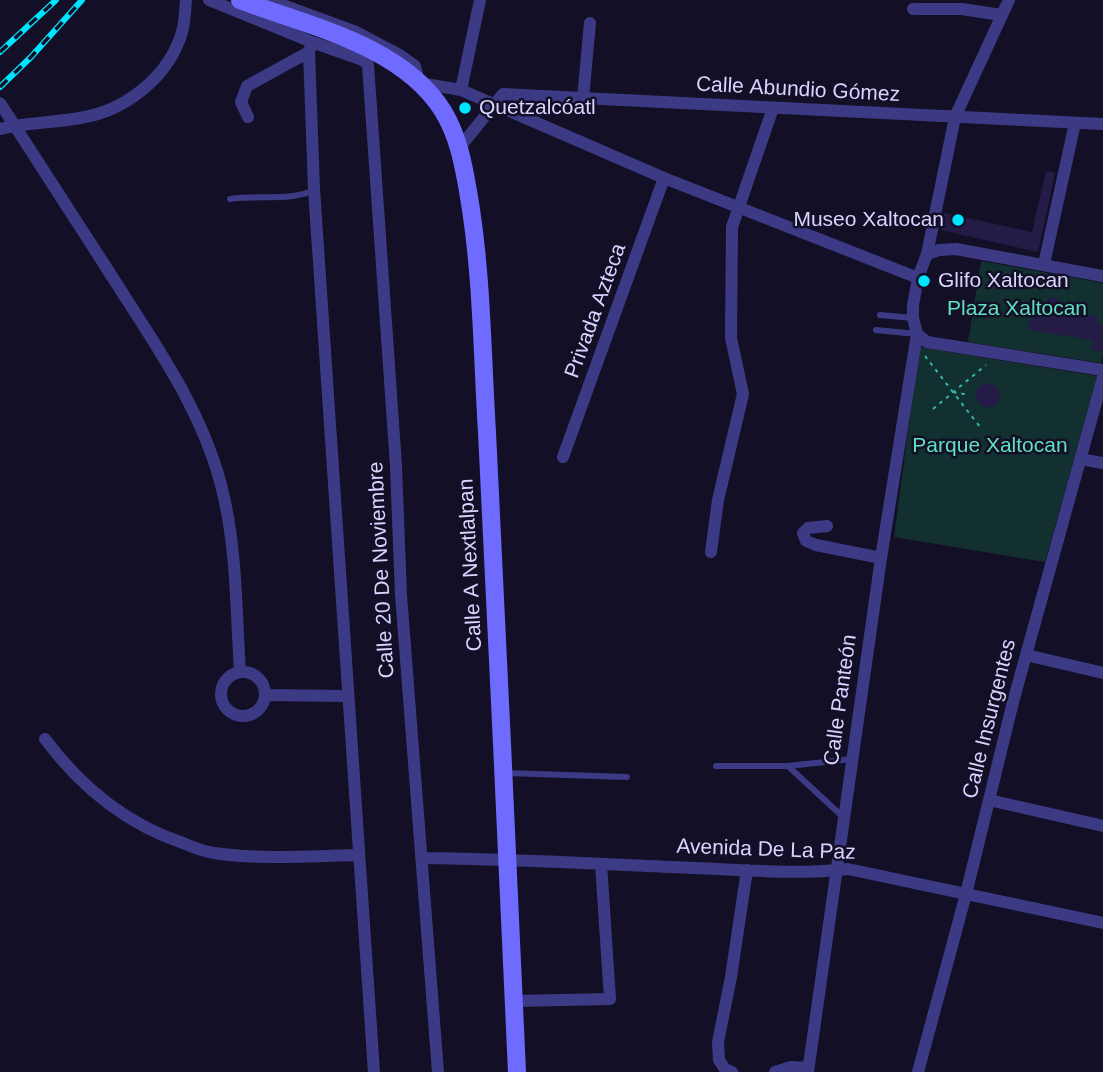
<!DOCTYPE html>
<html>
<head>
<meta charset="utf-8">
<style>
  body { margin:0 }
  canvas { display:block; background:#130f26 }
</style>
</head>
<body>
<canvas width="1103" height="1072"></canvas>
<script>
const c = document.querySelector('canvas').getContext('2d');
c.lineJoin = 'round';
function fill(path, color) { c.fillStyle = color; c.fill(path, 'evenodd'); }
function stroke(path, color, width, dash) { c.strokeStyle = color; c.lineWidth = width; c.lineCap = dash ? 'butt' : 'round'; c.setLineDash(dash || []); c.stroke(path); }
function label(font, color, halo, rows, align = 'center') {
  c.font = font + ' Helvetica,sans-serif'; c.lineWidth = 5; c.setLineDash([]); c.textBaseline = 'middle'; c.strokeStyle = halo; c.fillStyle = color; for (const [text, x, y, turn = 0] of rows) {
    c.save(); c.translate(x, y); c.rotate((+turn || 0) * Math.PI / 180); c.textAlign = isNaN(turn) ? turn : align; if (halo) c.strokeText(text, 0, 0); c.fillText(text, 0, 0); c.restore();
  }
}
fill(new Path2D(`
  M981 261 1103 283V356L1101 363 968 342Z
  M919 347 1097 376 1045 562 894 537Z`), '#12302f');
fill(new Path2D(`
  M1046 171 1055 173 1038 252 941 230 944 213 1032 232Z
  M954 282a8 8 0 1 1 16 0a8 8 0 1 1-16 0Z
  M1049 297 1059 299 1057 309 1098 316 1097 323 1103 324V352L1091 350 1093 340 1028 330 1033 301 1046 313Z
  M976 395a12 12 0 1 1 24 0a12 12 0 1 1-24 0Z`), '#241b47');
stroke(new Path2D(`
  M925 356 980 427
  M953 392 969 395
  M933 409 986 365`), '#2fb8b0', 2, [3.5, 5]);
stroke(new Path2D(`
  M230 199C255 195 295 201 314 190
  M880 315 913 318
  M876 330 917 334
  M716 766H788L852 759
  M788 766 843 817
  M506 773 627 777`), '#3d3a85', 6);
stroke(new Path2D(`
  M209 0 312 42 363 60 368 65 396 466 401 595 438 1072
  M269 0 356 32 398 54 415 66 419 83 461 90 664 178 918 278
  M1009 0 955 117 927 254 918 278 913 305V318L917 334 927 342 1103 370
  M913 9H962L1001 15
  M312 42 309 52 314 189 374 1072
  M461 90 480 0
  M583 98 590 23
  M248 117 241 102 247 86 309 52
  M0 129C27 122 53 123 80 118 125 111 169 77 182 32 185 22 185 11 186 0
  M460 147 503 94 1103 124
  M927 254 939 250 956 249 1103 276
  M104 264C148 334 200 404 221 485 237 545 236 611 240 672
  M1044 264 1075 123
  M563 457 664 178
  M1080 459 1103 463
  M827 526 808 528 803 533 806 541 816 545 881 558
  M711 552 718 500 743 394 731 338 732 227 773 108
  M1026 655 1103 673
  M221 694a22 22 0 1 1 44 0a22 22 0 1 1-44 0Z
  M265 695 348 696
  M45 739C81 787 126 824 183 843 193 847 204 852 214 853 261 860 310 856 358 855
  M989 800 1103 826
  M422 858C513 859 603 864 694 868 745 870 797 875 848 869L1103 923
  M514 1001 610 999 601 864
  M732 1072 725 1069 719 1060 718 1042 731 977 747 870
  M775 1072 791 1067 808 1068
  M808 1072 881 558 917 334
  M918 1072 966 894 1013 702 1103 377`), '#3d3a85', 12);
stroke(new Path2D(`
  M240 0C308 26 402 45 443 111 458 136 463 162 468 191 482 270 482 352 487 432 498 645 507 859 517 1072`), '#6f6bff', 18);
const rail = new Path2D(`
  M0 52 56 0
  M0 87 31 57 82 0`);
stroke(rail, '#00e5ff', 6);
stroke(rail, '#130f26', 3.5, [10]);
stroke(new Path2D(`
  M0 103 104 264`), '#3d3a85', 12);
for (const [x, y, r, color] of [
  [465,108,7,"#00e5ff"],
  [958,220,7,"#00e5ff"],
  [924,281,7,"#00e5ff"]
]) { const dot = new Path2D(); dot.arc(x, y, r, 0, 2 * Math.PI); c.fillStyle = color; c.fill(dot); stroke(dot, '#130f26', 2.5); }
label('21px', '#d9d4ff', '#130f26', [
  ["Calle Abundio Gómez",798,90,3],
  ["Privada Azteca",596,311,-70],
  ["Calle A Nextlalpan",471,565,-93],
  ["Calle 20 De Noviembre",382,570,-93],
  ["Calle Panteón",841,700,-82],
  ["Calle Insurgentes",990,719,-76],
  ["Avenida De La Paz",766,850,2]
]);
label('21px', '#d9d4ff', '#130f26', [
  ["Quetzalcóatl",479,108],
  ["Museo Xaltocan",944,220,"right"],
  ["Glifo Xaltocan",938,281]
], 'left');
label('21px', '#5fe0c0', '#130f26', [
  ["Plaza Xaltocan",1017,309],
  ["Parque Xaltocan",990,446]
]);
</script>
</body>
</html>
